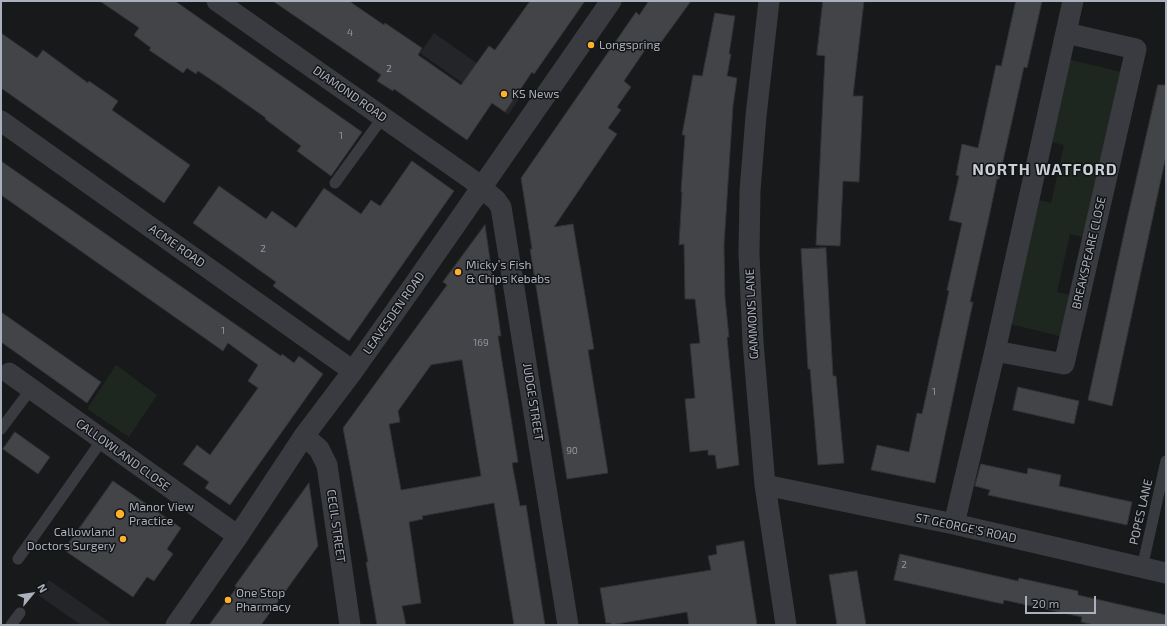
<!DOCTYPE html>
<html>
<head>
<meta charset="utf-8">
<style>
  body { margin:0 }
  #map { position:relative; width:1167px; height:626px; overflow:hidden; background:#18191b; font-family:"Exo 2",sans-serif }
  canvas { display:block }
  .frame { position:absolute; inset:0; border:2px solid #aab0bc; pointer-events:none }
  .north { position:absolute; left:12px; top:574px; width:40px; height:40px; -webkit-text-stroke:3px #131416; paint-order:stroke; rotate:61deg; font-size:11px; font-weight:700; line-height:16px; text-align:center; color:#aab0bc }
  .north::after { content:''; display:block; margin:auto; width:14px; height:18px; background:#aab0bc; clip-path:polygon(50% 0,100% 100%,50% 72%,0 100%) }
  .scale { position:absolute; left:1025px; top:596px; width:71px; height:18px; box-sizing:border-box; border:2px solid #aab0bc; border-top:0; padding-left:5px; font-size:12px; line-height:14px; white-space:nowrap; color:#aab0bc; -webkit-text-stroke:3px #131416; paint-order:stroke }
</style>
</head>
<body>
<div id="map">
<canvas width="1167" height="626"></canvas>
<div class="frame"></div>
<div class="north">N</div>
<div class="scale">20 m</div>
</div>
<script>
const c = document.querySelector('canvas').getContext('2d');
c.lineJoin = 'round';
function fill(path, color) { c.fillStyle = color; c.fill(path, 'evenodd'); }
function stroke(path, color, width, dash) { c.strokeStyle = color; c.lineWidth = width; c.lineCap = dash ? 'butt' : 'round'; c.setLineDash(dash || []); c.stroke(path); }
function label(font, color, halo, rows, align = 'center') {
  c.font = font + ' "Exo 2",sans-serif'; c.lineWidth = 3; c.setLineDash([]); c.textBaseline = 'middle'; c.strokeStyle = halo; c.fillStyle = color; for (const [text, x, y, turn = 0] of rows) {
    c.save(); c.translate(x, y); c.rotate((+turn || 0) * Math.PI / 180); c.textAlign = isNaN(turn) ? turn : align; if (halo) c.strokeText(text, 0, 0); c.fillText(text, 0, 0); c.restore();
  }
}
fill(new Path2D(`
  M434 33 522 95 508 115 420 53Z
  M49 580 113 625H81L38 595Z`), '#242528');
fill(new Path2D(`
  M1071 60 1122 72 1087 238 1070 234 1057 292 1074 296 1066 333 1059 336 1010 324 1034 199 1051 203 1064 145 1047 141 1065 62Z
  M116 365 157 395 129 437 87 409Z`), '#1e271f');
const building = new Path2D(`
  M100 1H175L362 132 331 176 297 151 301 146 265 119 266 118 219 85 198 71 196 74 187 68 183 73 149 50 151 48 134 35 139 28Z
  M273 1H349L384 25 385 23 422 48 418 55 461 85 489 46 495 50 530 1H585L534 74 532 72 505 112 492 103 467 140 394 89 393 91 377 81 381 75Z
  M649 1H691L654 52 647 47 624 81 631 87 617 107 621 110 608 128 617 134 554 227 573 224 594 349 588 350 608 473 567 479 530 249H532L521 178 636 12 639 15Z
  M823 1H864L853 96H863L859 182 843 181 840 246 816 245 825 56 817 55Z
  M1016 1H1042L1027 68 1024 67 999 179H997L989 217 970 302H973L935 483 871 470 877 445 909 452 917 413 922 414 949 291 947 290 962 223 949 220 959 176 956 175 962 144 978 148 996 65 1001 66Z
  M715 13 735 16 729 54H731L727 76 737 78 733 106 724 245 725 298 729 337H727L739 465 717 469 715 455H708V450L690 452 685 399 695 398 690 344 700 343 695 299H685L684 244 679 245 682 192H681L685 135H682L693 75 702 76Z
  M1 33 37 58 43 50 88 83 89 81 118 101 112 110 190 165 164 203 1 88Z
  M1158 85H1166V156L1112 406 1088 400 1126 224Z
  M1 161 281 356 282 354 294 363 299 356 323 374 230 505 205 488 209 482 183 464 197 445 210 455 258 388 248 381 258 365 228 343 223 351 1 195Z
  M412 161 454 191 349 341 273 286 276 282 193 223 219 186 266 219 272 211 296 228 324 188 361 214 371 200 380 206Z
  M485 225 501 336H498L518 462 512 463 520 506 526 505 545 625H514L494 503 422 516 423 519 409 522 421 603 402 606 406 625H377L366 562H368L343 428 447 285 443 282ZM462 360 481 476 401 490 389 424 400 422 398 411 431 365Z
  M826 248 833 376H836L844 463 818 465 810 369H808L801 249Z
  M1 312 101 382 87 403 1 342Z
  M1018 387 1079 401 1074 424 1013 410Z
  M15 432 50 457 38 474 3 449Z
  M981 464 1027 474 1028 468 1061 475 1059 486 1132 502 1127 525 988 495 990 490 975 486Z
  M113 481 181 528 167 549 173 554 154 581 147 577 133 597 64 550Z
  M309 483 318 546 261 625H209L237 587 235 586Z
  M744 541 757 625H689L687 612 611 625V623H606L600 588 711 570 708 556 717 554 716 546Z
  M900 554 1018 581 1019 578 1078 591V595L1166 615V625H1094L1081 622 1082 617 1004 600 1003 604 894 580Z
  M857 571 866 625H837L829 575Z`);
fill(building, '#424448');
stroke(building, '#323237', 1);
stroke(new Path2D(`
  M335 183 383 117
  M1 429 31 389
  M18 559 102 440
  M1142 568 1166 461
  M11 625 20 613`), '#393b40', 11);
stroke(new Path2D(`
  M217 1 471 179 496 200 501 207 568 625
  M769 1 756 116 750 191 749 254 753 342 765 485 786 625
  M1 121 353 371
  M995 351 1064 364 1136 49 1066 33
  M9 373 238 536
  M304 436 319 449 327 465 350 625
  M765 485 954 524 1166 573
  M954 524 995 351 1073 1
  M176 625 238 536 304 436 353 371 411 289 611 1`), '#393b40', 21);
for (const [x, y, r, color] of [
  [591,45,4,"#ffb12d"],
  [504,94,4,"#ffb12d"],
  [458,272,4,"#ffb12d"],
  [120,514,5,"#ffb12d"],
  [123,539,4,"#ffb12d"],
  [228,600,4,"#ffb12d"]
]) { const dot = new Path2D(); dot.arc(x, y, r, 0, 2 * Math.PI); c.fillStyle = color; c.fill(dot); stroke(dot, '#131416', 1.5); }
label('10px', '#90959f', null, [
  ["4",350,33],
  ["2",389,69],
  ["1",341,136],
  ["2",263,249],
  ["1",223,331],
  ["169",481,343],
  ["1",934,392],
  ["90",572,451],
  ["2",904,565]
]);
label('12px', '#aab0bc', '#131416', [
  ["Longspring",599,45],
  ["KS News",512,94],
  ["Micky’s Fish",466,265],
  ["& Chips Kebabs",466,279],
  ["Manor View",129,507],
  ["Practice",129,521],
  ["Callowland",115,532,"right"],
  ["Doctors Surgery",115,546,"right"],
  ["One Stop",236,593],
  ["Pharmacy",236,607]
], 'left');
label('12px', '#aab0bc', '#131416', [
  ["DIAMOND ROAD",350,94,35],
  ["ACME ROAD",177,246,35],
  ["BREAKSPEARE CLOSE",1089,253,-77],
  ["LEAVESDEN ROAD",394,313,-55],
  ["GAMMONS LANE",752,314,-93],
  ["JUDGE STREET",533,402,81],
  ["CALLOWLAND CLOSE",123,455,36],
  ["POPES LANE",1141,512,-77],
  ["CECIL STREET",336,526,82],
  ["ST GEORGE'S ROAD",966,528,12]
]);
c.letterSpacing = '1px';
label('bold 16px', '#cbcfd7', '#131416', [
  ["NORTH WATFORD",1045,170]
]);
c.letterSpacing = '0px';
</script>
</body>
</html>
